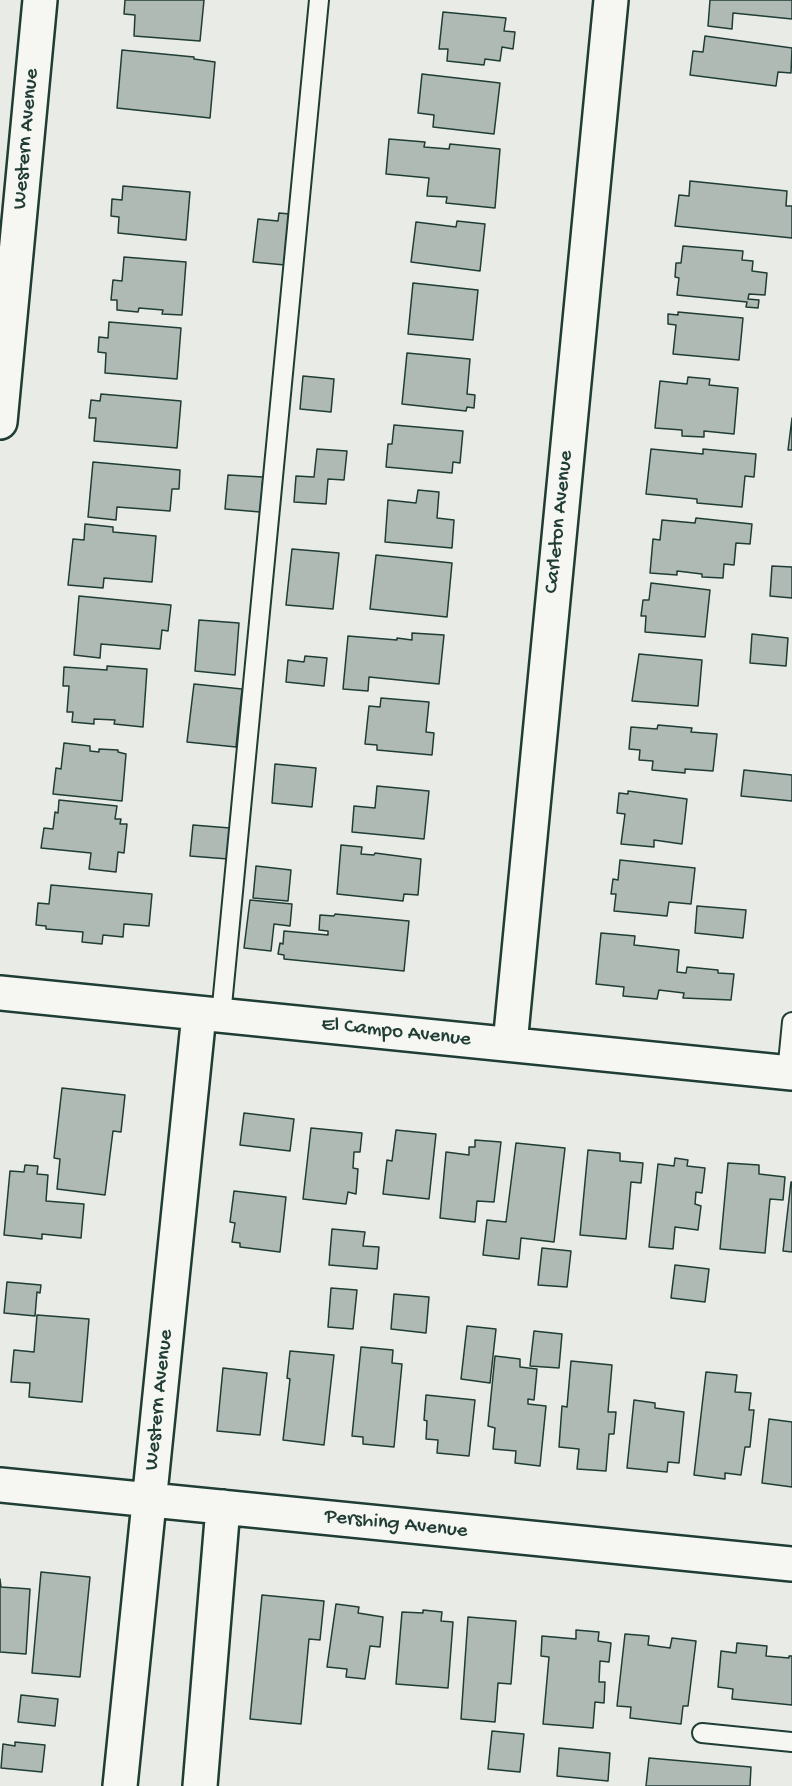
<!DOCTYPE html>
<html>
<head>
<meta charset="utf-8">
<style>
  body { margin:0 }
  canvas { display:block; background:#e9ebe7 }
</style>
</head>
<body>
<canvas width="792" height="1786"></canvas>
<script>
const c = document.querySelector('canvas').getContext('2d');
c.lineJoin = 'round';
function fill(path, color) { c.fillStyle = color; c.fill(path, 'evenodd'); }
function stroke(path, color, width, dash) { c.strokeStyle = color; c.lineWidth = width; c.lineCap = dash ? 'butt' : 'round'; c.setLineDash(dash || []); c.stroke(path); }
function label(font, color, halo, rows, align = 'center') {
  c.font = font + ' "Gochi Hand",sans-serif'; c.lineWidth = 5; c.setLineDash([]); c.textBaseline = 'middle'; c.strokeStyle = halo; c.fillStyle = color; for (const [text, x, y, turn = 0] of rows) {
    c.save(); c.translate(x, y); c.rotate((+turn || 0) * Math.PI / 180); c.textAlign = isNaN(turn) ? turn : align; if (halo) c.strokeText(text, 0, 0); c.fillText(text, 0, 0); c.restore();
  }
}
const building = new Path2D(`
  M125 0H204L200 41 134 36 135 15 124 14Z
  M710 0H792V19L733 13 732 29 708 26Z
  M443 12 506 18 504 31 515 32 513 49 502 47 500 61 485 59 484 65 447 61 448 49H439Z
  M705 36 792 48 791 73 778 72 776 86 690 75 693 51 703 52Z
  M122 50 194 57V59L215 62 210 118 117 108Z
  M422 74 500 83 494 134 433 127 434 115 418 113Z
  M389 139 425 142 424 147 449 149 450 144 500 149 495 208 446 203 447 197 427 196 429 178 386 174Z
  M690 181 787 191 786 206H792V238L675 226 679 195 689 196Z
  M123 186 190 192 186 240 118 233 119 217 111 216 112 199 122 200Z
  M279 213 290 214 285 265 253 262 258 219 278 221Z
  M457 221 485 224 480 271 411 262 416 222 456 227Z
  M683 246 743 251 742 260 753 261 752 271 767 273 765 295 749 294 748 299 759 300 758 308 746 307 747 302 677 295 679 278 675 277 676 263H681Z
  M124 257 186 262 182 315 162 314 163 310 139 308 138 312 117 310V300H111L113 280 122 281Z
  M413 283 478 290 473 340 408 334Z
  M678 312 743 318 739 360 673 354 676 325 668 324V314L678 315Z
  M109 322 181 328 177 379 105 373 106 353 98 352 99 337 108 338Z
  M407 353 470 359 467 394 475 395 474 408 467 407 466 411 402 404Z
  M303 376 334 379 331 412 300 409Z
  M688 377 710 379 709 385 738 388 734 434 704 431V437L682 436V430L655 428 660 381 687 384Z
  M101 394 181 401 177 448 94 441 96 418H89L91 400 100 401Z
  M792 418V450H788Z
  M394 425 463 431 460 463 453 462 452 473 386 467 388 444H392Z
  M317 449 347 451 344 480 328 479 326 504 294 502 296 476 314 477Z
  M651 449 703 454V449L756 454 754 477 745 476 742 507 697 503V499L646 494Z
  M93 462 180 470 179 489H172L170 511 117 507 116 520 88 517Z
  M228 475 263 477 260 512 225 509Z
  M418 490 439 492 437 518 454 520 452 548 385 542 388 500 416 503Z
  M696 518 752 524 750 544 736 543 734 565 724 564 723 578 702 577V574L677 571V575L650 573 653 539 660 540 662 520 695 523Z
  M85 524 113 527V532L156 536 152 582 104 578 103 588 68 585 73 539 84 540Z
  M292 549 339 553 333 609 286 605Z
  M376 555 452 563 447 617 370 609Z
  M772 566 792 567V598L770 596Z
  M651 583 710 590 705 637 645 632 646 616H641L643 600H649Z
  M79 596 171 605 168 631 162 630 160 649 101 644 100 658 74 655Z
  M199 620 239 623 235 675 195 671Z
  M412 633 444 635 439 684 369 677 368 691 343 689 348 636 397 640V638L412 640Z
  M752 634 788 638 786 666 750 663Z
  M639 654 702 660 698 706 632 701Z
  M305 656 327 658 324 686 286 682 288 660 304 662Z
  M107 666 147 669 143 727 114 724 115 720 94 719V724L72 722 73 712H67L69 686H63L64 667 107 670Z
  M194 684 242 689 236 747 187 742Z
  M381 698 429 702 426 732 434 733 432 755 377 750V745L365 744 369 706 380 707Z
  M658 725 692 728 691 732 717 734 713 771 685 769V773L652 770 653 761 639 760 640 750 629 749 631 727 657 729Z
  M64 743 90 746V751L99 752V749L118 750V752L126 754 122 801 53 794 56 768 61 769Z
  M275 764 316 768 312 807 272 803Z
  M744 770 792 775V801L741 796Z
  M377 786 429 791 424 839 352 832 354 806 375 808Z
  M628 791 687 799 682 844 654 840V847L621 844 625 814 617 813 619 793 628 794Z
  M59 800 117 806 115 819H121L120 824H127L124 853 118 852 116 872 89 869 91 853 41 848 44 828 53 829 55 812 58 813Z
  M193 825 230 828 228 859 190 856Z
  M341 845 362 847 361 854 374 855 375 853 421 859 418 895 404 894 403 901 337 894Z
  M620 860 695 868 691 904 669 902 667 916 614 911 616 894H611L613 879 618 880Z
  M256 866 291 870 288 901 253 898Z
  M51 885 152 894 149 926 124 924 123 937 103 935 102 944 82 942 83 932 46 929V926L36 925 38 903 49 904Z
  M250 900 292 904 290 926 274 924 271 951 244 948Z
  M697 906 746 910 743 938 695 933Z
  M335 914 409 921 404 971 284 959V955L278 954 280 943 283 944 284 931 328 935V931L319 930 320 915 334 916Z
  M601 933 635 936 634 945 679 950 677 972 686 973 687 967 718 970V973L734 974 731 1000 683 998 684 993 659 990 657 999 623 996 624 987 596 984Z
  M62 1088 125 1095 121 1132 113 1131 105 1195 57 1189 60 1159 54 1158Z
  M244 1113 294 1119 290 1151 240 1145Z
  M311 1128 362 1133 360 1152H354L353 1168 358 1169 356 1194 348 1192 346 1204 303 1199Z
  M396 1130 436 1134 429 1199 383 1194 387 1160 392 1161Z
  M475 1140 501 1142 494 1202 477 1201 475 1222 440 1218 446 1152 469 1155V1147H475Z
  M516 1143 565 1148 554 1242 521 1238 519 1259 483 1255 487 1220 506 1222Z
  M588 1150 620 1153V1161L643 1163 641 1183 631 1182 626 1239 580 1235Z
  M675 1158 688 1160 687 1166 705 1168 702 1193 696 1192 695 1204 701 1206 698 1230 675 1227 673 1249 649 1247 658 1164 674 1166Z
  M728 1163 759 1165V1174L785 1177 783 1200 770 1199 765 1253 720 1249Z
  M25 1165 38 1166 37 1174 48 1175 46 1201 84 1204 81 1238 42 1234V1239L4 1235 10 1171 24 1172Z
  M791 1182H792V1252L783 1251Z
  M234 1191 286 1197 280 1252 240 1247V1243L232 1242 235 1223 230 1222Z
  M332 1229 365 1232 363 1246 379 1247 377 1269 329 1265Z
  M542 1248 571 1251 567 1287 538 1285Z
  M675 1265 709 1269 705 1302 671 1298Z
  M7 1282 41 1285 40 1293 37 1292 35 1316 4 1313Z
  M331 1288 357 1290 353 1329 328 1327Z
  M394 1294 429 1297 426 1333 391 1329Z
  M37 1315 89 1319 82 1402 29 1397 30 1383 11 1382 14 1350 34 1352Z
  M467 1326 496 1329 490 1383 461 1379Z
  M534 1331 562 1334 559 1368 530 1366Z
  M361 1347 393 1350 392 1363 402 1364 394 1447 363 1444V1437L352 1436Z
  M290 1351 334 1355 324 1445 283 1440 290 1379 287 1378Z
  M495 1356 520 1359V1367L537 1369 534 1400 528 1399V1404L546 1406 540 1466 515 1463 516 1451 493 1449 495 1428 488 1426Z
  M571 1361 612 1365 608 1412H616L614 1434H609L606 1471 577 1469 579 1449 559 1447 562 1406 567 1407Z
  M223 1368 267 1373 260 1435 217 1431Z
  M706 1372 737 1375 735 1392 751 1393 749 1410H754L750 1447H745L741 1475 725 1473V1479L694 1475Z
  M426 1395 475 1400 469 1456 437 1453 438 1440 426 1439 427 1421 424 1420Z
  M634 1400 655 1403V1408L684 1412 679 1463 668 1462 667 1472 627 1468Z
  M769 1419 792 1422V1487L762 1483Z
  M41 1572 90 1577 80 1677 32 1673Z
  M0 1579 1 1587 30 1589 26 1654 0 1652Z
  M262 1595 324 1601 320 1640 309 1639 301 1724 250 1719Z
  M336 1604 359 1607 358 1613 383 1617 380 1647 370 1646 365 1679 346 1677 347 1669 327 1667Z
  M423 1610 442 1612 441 1621 453 1622 448 1688 396 1684 402 1612 423 1613Z
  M468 1617 516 1621 511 1684 498 1683 495 1722 461 1719Z
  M576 1630 599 1632 598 1641 611 1643 609 1662 600 1661 599 1682H605L604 1703 595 1702 593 1728 543 1724 549 1657 541 1656 542 1636 576 1639Z
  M625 1634 649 1636 648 1645 670 1648 672 1638 696 1641 688 1706H683L681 1724 630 1718 631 1707 617 1706Z
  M737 1643 767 1646 766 1656 789 1658V1656H792V1705L732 1699 733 1689 718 1687 721 1651 736 1653Z
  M21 1695 58 1699 55 1726 18 1722Z
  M492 1731 524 1734 520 1772 488 1769Z
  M15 1742 45 1745 42 1772 1 1768 3 1744 15 1746Z
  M559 1748 610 1753 608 1781 557 1776Z
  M649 1758 751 1767 750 1786H646Z`);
fill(building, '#b0bab5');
stroke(building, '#1f3d34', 1.5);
const service = new Path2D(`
  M221 1016C256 677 286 338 319 0
  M787 1073 792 1022
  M702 1733 792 1742`);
const minor = new Path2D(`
  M0 422 40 0
  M0 993 792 1073
  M510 1044 611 0
  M0 1485 792 1564
  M120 1786 199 1014
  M200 1786 223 1507`);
stroke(service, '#1f3d34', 22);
stroke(minor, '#1f3d34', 38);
stroke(service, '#f6f6f2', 18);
stroke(minor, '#f6f6f2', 33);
label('21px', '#1f3d34', '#f6f6f2', [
  ["Western Avenue",27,139,-85],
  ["Carleton Avenue",560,522,-84],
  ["El Campo Avenue",396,1033,6],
  ["Western Avenue",160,1400,-84],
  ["Pershing Avenue",396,1525,6]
]);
</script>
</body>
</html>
